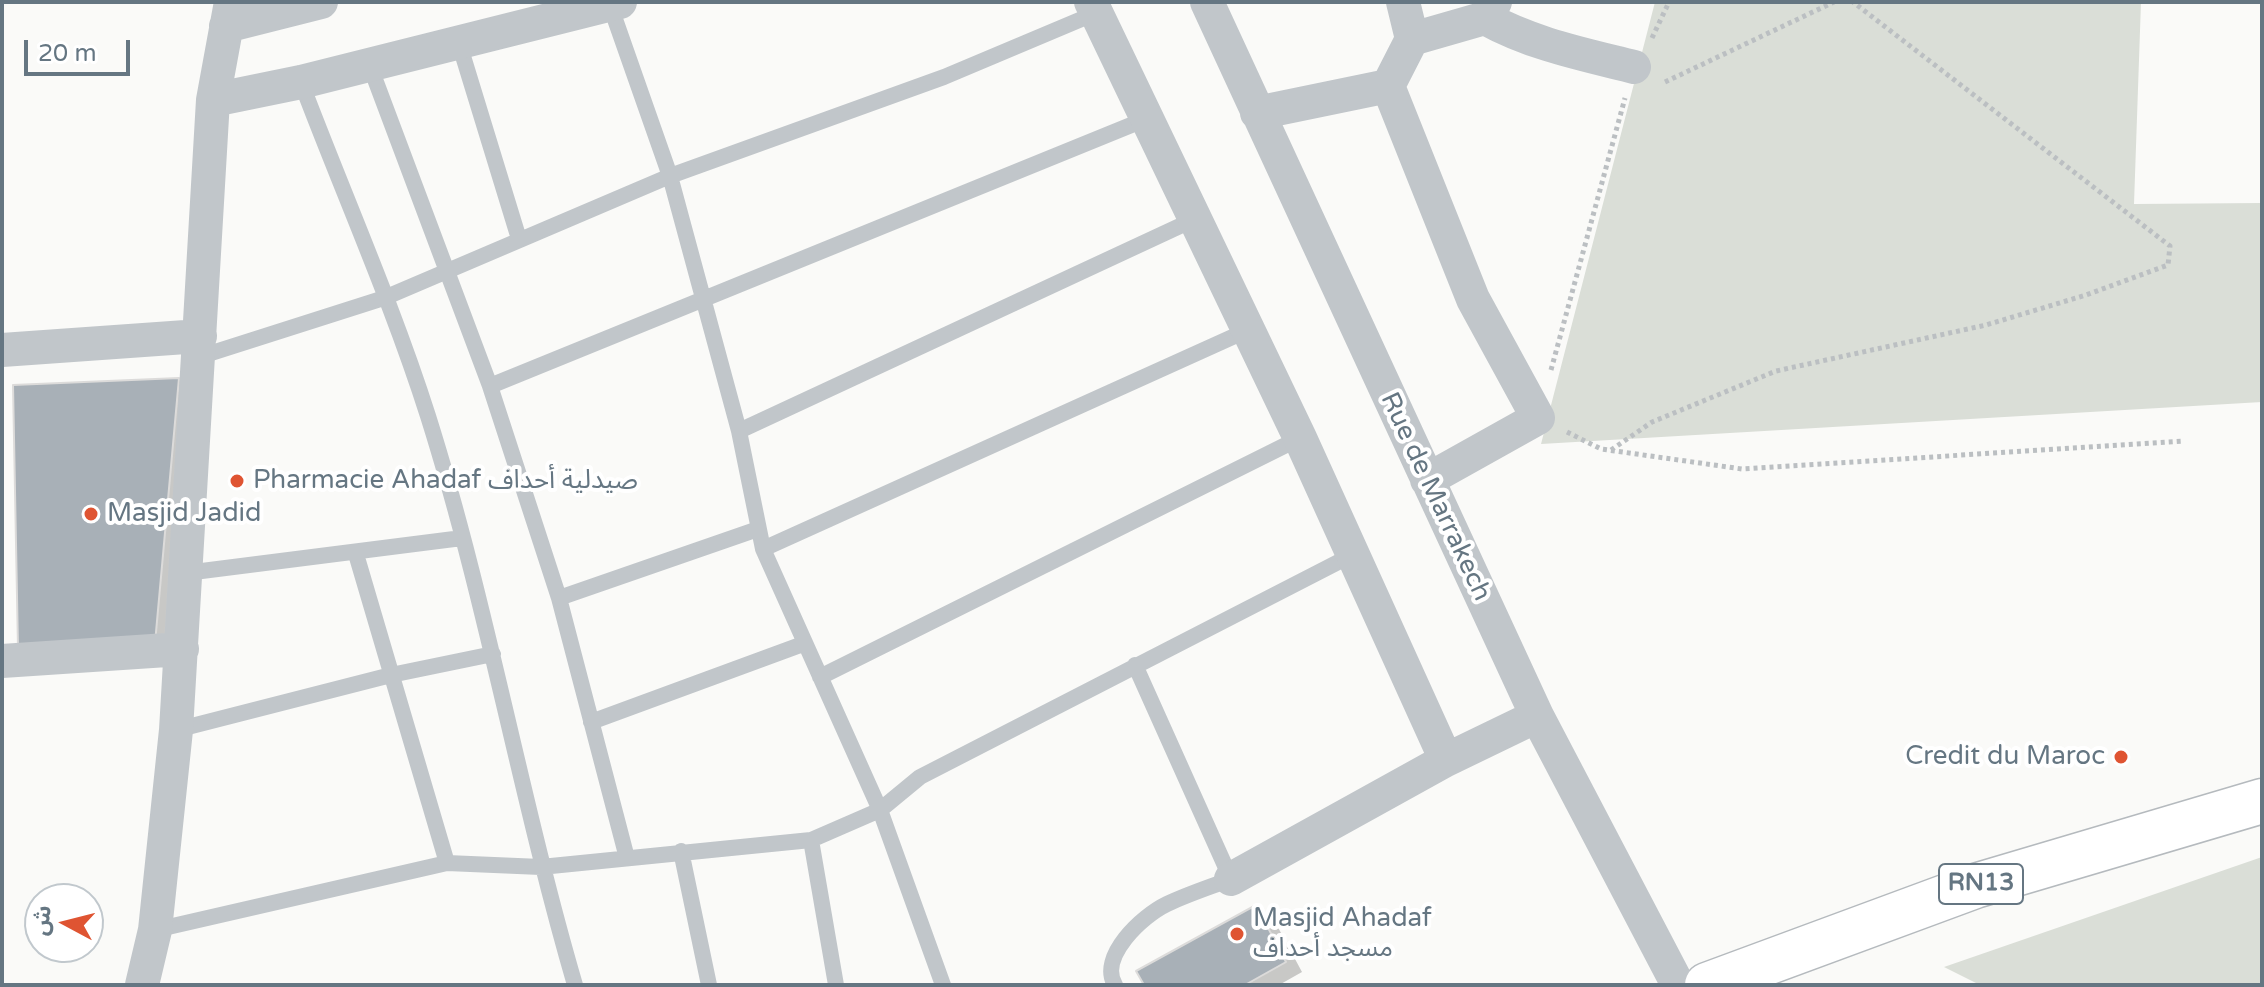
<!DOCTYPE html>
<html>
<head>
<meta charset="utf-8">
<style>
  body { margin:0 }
  #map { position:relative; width:2264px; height:987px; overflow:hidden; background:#fafaf8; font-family:"Varela Round","Noto Sans Arabic",sans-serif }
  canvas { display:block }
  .frame { position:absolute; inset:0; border:4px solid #657682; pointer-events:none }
  .north { position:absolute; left:24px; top:883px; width:80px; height:80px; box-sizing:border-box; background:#fff; border:2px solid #c1c8cd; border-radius:50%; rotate:277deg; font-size:22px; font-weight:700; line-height:32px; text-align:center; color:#657682 }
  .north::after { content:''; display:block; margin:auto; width:28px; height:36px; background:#df5432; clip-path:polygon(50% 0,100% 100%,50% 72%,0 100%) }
  .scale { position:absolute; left:24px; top:40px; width:106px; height:36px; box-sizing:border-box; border:4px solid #657682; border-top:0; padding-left:10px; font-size:24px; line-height:28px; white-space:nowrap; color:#657682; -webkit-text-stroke:6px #fff; paint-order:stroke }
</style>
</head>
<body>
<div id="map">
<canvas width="2264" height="987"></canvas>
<div class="frame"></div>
<div class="north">ش</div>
<div class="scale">20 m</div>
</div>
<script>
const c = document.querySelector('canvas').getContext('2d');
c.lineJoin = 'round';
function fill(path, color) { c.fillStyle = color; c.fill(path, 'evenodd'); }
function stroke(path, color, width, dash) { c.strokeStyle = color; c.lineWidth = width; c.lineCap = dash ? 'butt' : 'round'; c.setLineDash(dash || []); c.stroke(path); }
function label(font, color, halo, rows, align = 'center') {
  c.font = font + ' "Varela Round","Noto Sans Arabic",sans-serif'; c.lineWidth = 8; c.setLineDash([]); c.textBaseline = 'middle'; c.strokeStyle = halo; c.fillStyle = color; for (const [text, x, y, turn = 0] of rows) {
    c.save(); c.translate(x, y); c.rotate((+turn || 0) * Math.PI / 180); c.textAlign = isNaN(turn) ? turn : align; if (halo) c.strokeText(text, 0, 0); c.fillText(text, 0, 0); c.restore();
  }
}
fill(new Path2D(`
  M1655 2H2141L2134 204 2262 203V402L1541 444Z
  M2262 857V985H1980L1944 967Z`), '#daded7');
fill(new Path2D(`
  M179 380 200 392 176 654 42 660Z
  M1256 908 1273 918 1302 972 1279 985H1146Z`), '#0003');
const building = new Path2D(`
  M179 378 155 643 18 649 13 385Z
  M1256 905 1286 962 1245 985H1144L1136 971Z`);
fill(building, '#a8b0b7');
stroke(building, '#dcdbda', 2);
const primary = new Path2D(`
  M1707 985 1975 886 2262 801`);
stroke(primary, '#b5babe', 47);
stroke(new Path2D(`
  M1652 38 1669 2
  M1665 82 1834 2
  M1551 370 1625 98
  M1567 432 1601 449 1742 469 2184 441
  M1611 450 1652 422 1776 371 1986 325 2086 295 2168 265 2170 246 1853 2`), '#bbbfc2', 5, [4, 4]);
stroke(new Path2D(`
  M610 5 670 176 739 431 763 549 880 810 943 985
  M459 43 519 239
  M370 66 490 386 559 598 627 858
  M301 82C343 193 392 303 428 416 487 603 520 797 575 985
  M199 357 384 298 670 176 944 77 1096 13
  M490 386 1146 119
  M739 431 1195 219
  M763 549 1248 330
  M356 554 447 863
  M186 573 462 538
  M559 598 758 529
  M820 677 1300 438
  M591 722 803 644
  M176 730 391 675 493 654
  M811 840 836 985
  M681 851 709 985
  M155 930 447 863 541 867 811 840 880 810 920 777 1352 555
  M1115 985C1098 957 1142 916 1167 904 1188 894 1210 887 1231 879L1135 665`), '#c1c6ca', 16);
stroke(new Path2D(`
  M1091 2 1300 438 1446 760
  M1207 2 1537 716 1678 985
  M1403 2 1412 39 1388 86 1473 299 1538 418 1427 480
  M1485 18C1532 44 1582 54 1634 67
  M226 26 321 2
  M1412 39 1485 18 1495 2
  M213 100 301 82 620 2
  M1257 113 1388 86
  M2 350 200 336
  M2 661 182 649
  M1231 879 1446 760 1537 716
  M142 985 155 930 176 730 213 100 231 2`), '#c1c6ca', 34);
stroke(primary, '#fff', 44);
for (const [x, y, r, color] of [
  [237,481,8,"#df5432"],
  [91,514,8,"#df5432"],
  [2121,757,8,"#df5432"],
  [1237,934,8,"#df5432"]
]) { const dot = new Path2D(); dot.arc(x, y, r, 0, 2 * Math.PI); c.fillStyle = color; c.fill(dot); stroke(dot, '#fff', 3); }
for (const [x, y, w] of [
  [1981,884,84]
]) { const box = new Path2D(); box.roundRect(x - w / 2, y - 20, w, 40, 6); c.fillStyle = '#fff'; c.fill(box); stroke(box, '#657682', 2); }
label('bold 24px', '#657682', null, [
  ["RN13",1981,884]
]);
label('26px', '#657682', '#fff', [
  ["Pharmacie Ahadaf صيدلية أحداف",253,481],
  ["Masjid Jadid",107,514],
  ["Credit du Maroc",2105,757,"right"],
  ["Masjid Ahadaf",1253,919],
  ["مسجد أحداف",1253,949]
], 'left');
label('26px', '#657682', '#fff', [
  ["Rue de Marrakech",1435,497,65]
]);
</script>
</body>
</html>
